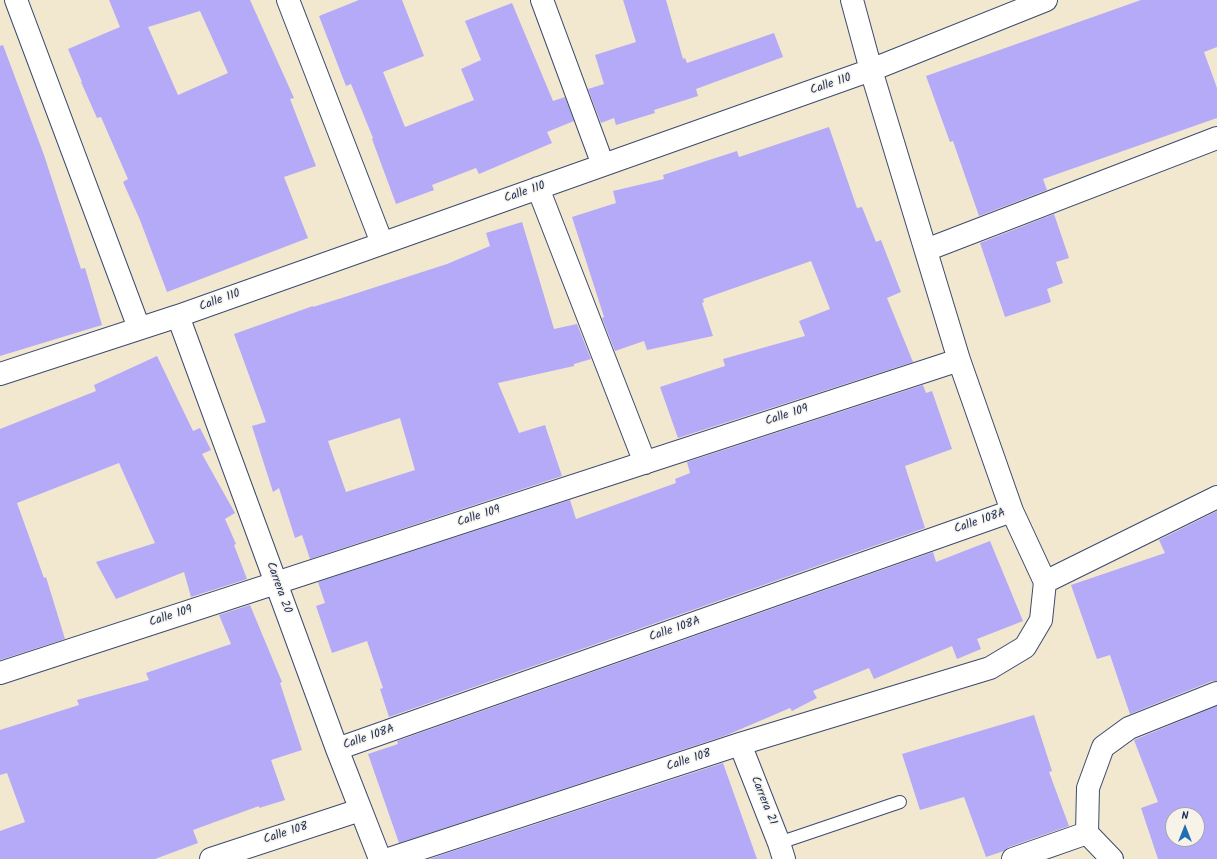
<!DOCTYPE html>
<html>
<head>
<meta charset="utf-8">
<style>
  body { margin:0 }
  #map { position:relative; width:1217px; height:859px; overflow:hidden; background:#f2e7cf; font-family:Kalam,sans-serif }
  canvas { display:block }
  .north { position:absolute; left:1165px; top:807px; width:40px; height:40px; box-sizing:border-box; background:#f7f3e8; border:1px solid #9fa5b1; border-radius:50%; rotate:0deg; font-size:11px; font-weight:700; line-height:16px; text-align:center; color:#1b2f5e }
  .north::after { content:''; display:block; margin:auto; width:14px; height:18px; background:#1f6fb2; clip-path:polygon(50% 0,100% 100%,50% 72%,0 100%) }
</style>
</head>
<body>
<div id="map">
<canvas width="1217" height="859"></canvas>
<div class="north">N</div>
</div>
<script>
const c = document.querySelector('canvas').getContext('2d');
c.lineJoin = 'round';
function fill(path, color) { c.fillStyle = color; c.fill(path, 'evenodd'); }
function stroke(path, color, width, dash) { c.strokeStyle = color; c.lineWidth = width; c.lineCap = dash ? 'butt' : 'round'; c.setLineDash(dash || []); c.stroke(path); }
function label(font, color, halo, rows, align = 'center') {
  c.font = font + ' Kalam,sans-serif'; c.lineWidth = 3; c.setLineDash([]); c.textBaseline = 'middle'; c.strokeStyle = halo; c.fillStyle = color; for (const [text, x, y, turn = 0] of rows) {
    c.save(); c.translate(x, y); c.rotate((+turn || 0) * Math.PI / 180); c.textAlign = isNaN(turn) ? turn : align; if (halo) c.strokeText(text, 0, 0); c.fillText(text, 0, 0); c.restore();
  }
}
fill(new Path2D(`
  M109 0H250L294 98 290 99 316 166 284 177 308 238 167 292 140 220 123 182 128 179 101 117 97 118 81 82H82L68 49 120 27ZM200 11 228 73 178 95 148 27Z
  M359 0H402L424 56 383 72 405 127 474 100 461 69 481 60 465 21 512 3 553 101 565 97 574 121 547 132 552 143 479 174 476 168 432 185 434 190 396 204 372 139 373 138 351 84 346 86 319 16Z
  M623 0H666L683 59 685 58 687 63 774 33 783 57 696 89 698 96 654 110 655 113 616 125 614 118 601 123 588 89 604 84 595 55 636 42Z
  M1141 0H1217V47L1204 52 1217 88V118L1043 179 1047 190 979 216 953 141 950 142 926 76Z
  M3 45 44 155 81 269 85 268 102 325 0 356V46Z
  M829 127 857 208 862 207 876 242 881 240 901 292 887 298 913 362 678 438 660 387 725 366 723 359 805 336 799 321 830 309 811 261 703 299 704 302 702 303 713 336 647 350 644 341 615 351 602 318 604 317 572 217 616 203 613 191 664 179 663 175 737 151 739 157Z
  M1054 214 1069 258 1056 262 1063 283 1047 289 1051 302 1005 317 980 243Z
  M522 222 554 329 577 324 591 359 574 364V366L498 383 519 433 545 425 562 476 310 559 302 535 295 538 279 488 273 492 252 426 266 422 234 334 313 306V307L348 296 447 264 490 246 486 233ZM400 418 415 470 346 492 328 441Z
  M157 356 193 431 200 428 211 450 202 454 235 513 225 519 236 544 234 545 247 579 191 597 184 572 116 599 96 562 155 543 119 463 17 503 44 578 46 577 65 639 0 660V429L96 391 94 385Z
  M923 385 926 393 932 391 952 449 905 466 925 528 389 717 380 689 383 688 367 641 332 653 316 606 325 603 318 582 570 500 576 519 676 483 675 479 690 473 687 462Z
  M1217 511V681H1212L1130 714 1110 655 1097 659 1071 585 1165 553 1159 540Z
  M990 541 1023 621 977 639 981 649 957 659 952 646 874 679 869 668 813 691 817 698 792 711 790 708 727 735 399 843 368 754 398 744 397 741 933 552 936 562Z
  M250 605 282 682 280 683 302 750 271 760 285 800 259 808V806L193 830 198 843 155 859H0V831L25 822 7 773 0 775V730L79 705 77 700 149 680 146 673 231 644 219 615Z
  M1217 706V859H1158L1141 808 1158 802 1134 740ZM1173 815H1197V839H1173Z
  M1034 715 1052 771 1049 772 1069 826 1009 847 1004 851 986 857 964 797 920 810 902 754Z
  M723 763 757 859H429Z`), '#b5aaf7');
const service = new Path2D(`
  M779 843 900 802`);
const minor = new Path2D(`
  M16 0 139 328
  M288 0 382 243
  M542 0 603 165
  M538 188 645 463
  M926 250 1217 138
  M178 316 337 749 380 859
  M0 374 178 316 871 70 1046 0
  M1045 582 1217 497
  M0 673 959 360
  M740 744 779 843 784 859
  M337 749 1012 511
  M211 859 360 810
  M389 859 740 744 990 668 1025 647 1041 620 1045 582 1012 511 959 360 871 70 852 0
  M1013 859 1087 833
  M1112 859 1087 833 1088 788 1103 747 1129 728 1217 693`);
stroke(service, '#3b4b6f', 14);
stroke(minor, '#3b4b6f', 24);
stroke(service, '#fff', 12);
stroke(minor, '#fff', 22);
label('12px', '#1b2f5e', '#f7f3e8', [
  ["Calle 110",831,85,-19],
  ["Calle 110",525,193,-19],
  ["Calle 110",220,301,-20],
  ["Calle 109",787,416,-18],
  ["Calle 109",479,517,-18],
  ["Calle 108A",980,522,-19],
  ["Carrera 20",278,588,70],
  ["Calle 109",171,617,-18],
  ["Calle 108A",675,630,-19],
  ["Calle 108A",369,738,-19],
  ["Calle 108",689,761,-18],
  ["Carrera 21",763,801,68],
  ["Calle 108",286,834,-18]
]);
</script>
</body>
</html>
